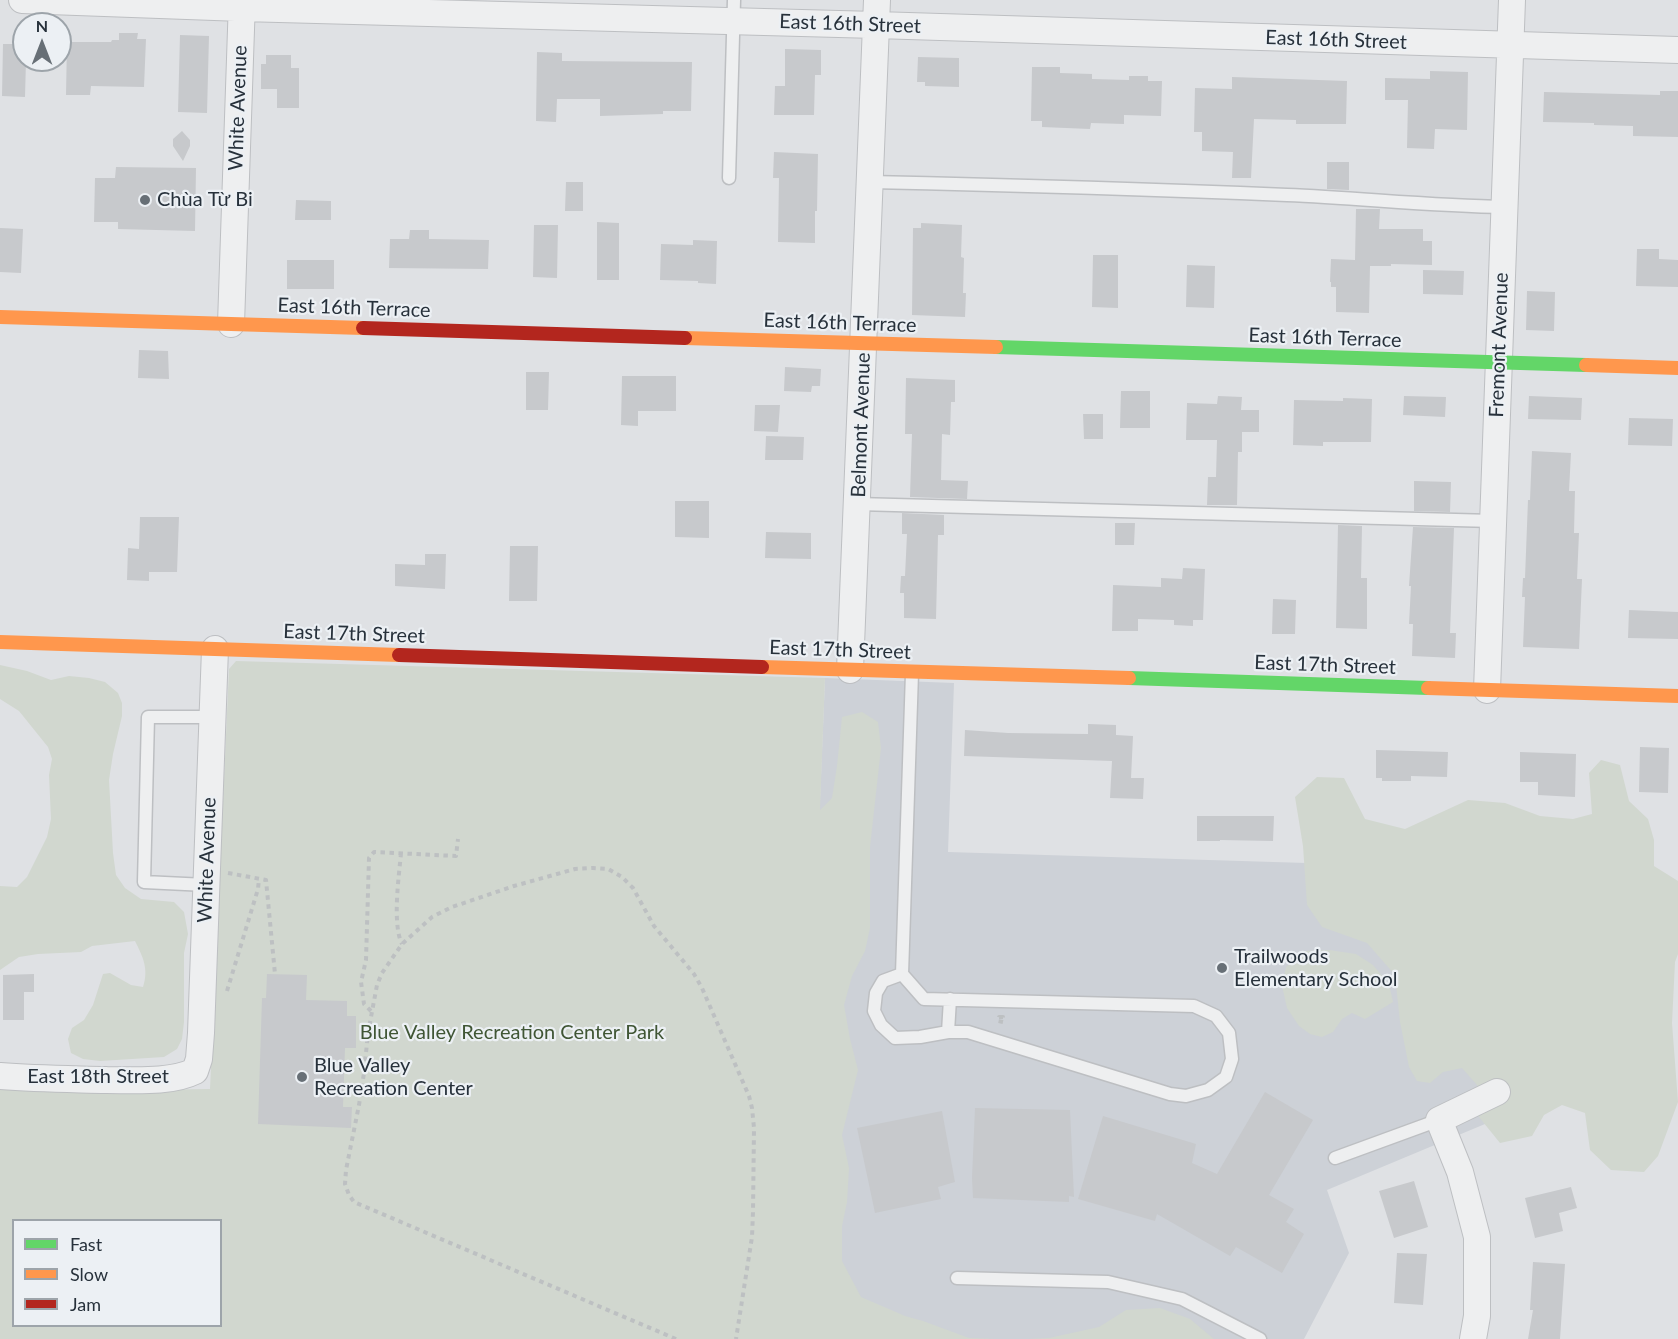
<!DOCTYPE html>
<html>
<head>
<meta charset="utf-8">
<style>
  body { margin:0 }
  #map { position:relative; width:1678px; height:1339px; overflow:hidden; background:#dfe1e4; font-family:Lato,sans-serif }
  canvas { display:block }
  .legend { position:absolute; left:12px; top:1219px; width:210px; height:108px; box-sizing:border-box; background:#ecf0f4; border:2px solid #9da4aa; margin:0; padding:8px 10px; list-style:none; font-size:18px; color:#27313b }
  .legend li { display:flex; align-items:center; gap:12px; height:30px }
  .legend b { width:30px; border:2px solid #9da4aa }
  .north { position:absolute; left:12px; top:12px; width:60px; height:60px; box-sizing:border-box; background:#ecf0f4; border:2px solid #9da4aa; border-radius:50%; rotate:0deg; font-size:16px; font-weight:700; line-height:24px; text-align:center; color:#27313b }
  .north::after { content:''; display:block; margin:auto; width:21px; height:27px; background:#676f76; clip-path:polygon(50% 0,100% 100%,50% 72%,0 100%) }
</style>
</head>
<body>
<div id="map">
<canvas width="1678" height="1339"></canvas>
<ul class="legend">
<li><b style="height:8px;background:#63d668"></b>Fast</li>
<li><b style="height:8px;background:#ff974d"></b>Slow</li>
<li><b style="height:8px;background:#b3261e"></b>Jam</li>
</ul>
<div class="north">N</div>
</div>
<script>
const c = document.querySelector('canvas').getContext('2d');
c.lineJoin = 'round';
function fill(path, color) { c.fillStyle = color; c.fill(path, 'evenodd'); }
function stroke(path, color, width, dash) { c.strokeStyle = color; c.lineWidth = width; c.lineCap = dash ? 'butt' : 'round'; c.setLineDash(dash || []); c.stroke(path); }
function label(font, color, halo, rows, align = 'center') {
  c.font = font + ' Lato,sans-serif'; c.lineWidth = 4.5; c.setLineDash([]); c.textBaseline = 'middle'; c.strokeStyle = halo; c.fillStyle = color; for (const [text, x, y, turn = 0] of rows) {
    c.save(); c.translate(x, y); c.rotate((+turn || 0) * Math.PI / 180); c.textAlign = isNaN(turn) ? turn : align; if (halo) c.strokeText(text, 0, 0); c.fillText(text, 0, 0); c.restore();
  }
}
fill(new Path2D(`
  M825 678 954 683 948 852 1632 873 1631 1063 1327 1190 1349 1253 1304 1339H798Z`), '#cdd1d7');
fill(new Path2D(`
  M236 661 825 678 820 810 832 798 837 766 842 717 862 712 878 722 881 748 870 847V928L865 951 852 976 844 1005 850 1039 858 1070 842 1135 849 1168 847 1202 842 1226V1261L861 1297 905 1316 923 1321 969 1338 997 1339H0V1086L134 1090 210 1089 229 669ZM14 1220H220V1326H14Z
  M0 665 27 671 51 680 69 676 89 678 105 682 118 693 122 703V716L113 754 109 780 113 853 116 875 125 888 141 899 174 902 184 912 188 934 184 953V1022L182 1039 177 1049 164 1057 100 1061 83 1059 71 1053 68 1039 72 1028 84 1020 93 1005 103 974 110 973 131 985 143 987C149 969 143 957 135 941L92 946 81 952 38 954 19 957 0 970V886L17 887 27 877 47 837 51 819 49 775 52 759 48 747 19 711 0 699Z
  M1601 760 1620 765 1629 801 1648 819 1654 840V866L1678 881V954L1675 962 1672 1023 1678 1102 1658 1156 1644 1172 1611 1170 1590 1150 1585 1113 1562 1105 1544 1115 1532 1136 1500 1143 1479 1117 1477 1085 1462 1068 1443 1072 1430 1083 1417 1081 1409 1067 1400 1022 1395 975 1367 943 1322 927 1307 905 1303 846 1295 797 1317 777 1344 778 1365 819 1405 829 1468 800 1505 803 1540 816 1573 819 1592 814 1589 773Z
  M1329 950 1356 954 1373 965 1389 984 1393 1002 1365 1019 1352 1013 1342 1019 1333 1032 1322 1037 1310 1034 1299 1026 1287 1008 1282 986 1286 967 1304 951Z
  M1160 1308 1190 1319 1214 1339H1028L1049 1338 1099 1327 1126 1310Z`), '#d1d7cf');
fill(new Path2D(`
  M119 33H138L137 39H146L144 87 91 86 90 95H66L67 42H111L112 40H119Z
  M180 35 209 36 207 113 178 112Z
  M3 44H24V60H26L25 97 2 96Z
  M785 49 821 50V75H815L814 115H774L775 86H785Z
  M537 52 562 53V61L692 62 691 111H663V114L600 116V99H557L556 122 536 121Z
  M266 55H291V68H299V108H277V89H261V64H266Z
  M918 57 959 58V87L925 86V82H917Z
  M1032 67H1060V73L1092 74V79L1129 80V76H1148V81H1162L1161 116 1124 115V124L1091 123 1090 129 1042 127V121H1031Z
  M1430 71 1468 72 1467 130 1435 129 1434 149 1407 148 1408 100H1385V78L1430 79Z
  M1232 77 1347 81 1346 124H1296V120L1254 119 1251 178H1232L1233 152 1202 151V132H1194L1195 88 1232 89Z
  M1660 91H1678V137L1633 136V126L1594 125V123L1543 122 1544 92 1660 95Z
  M182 131 190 140V146L183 161 173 146V139Z
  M774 152 818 154 817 211H815V243L778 242 779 178H773Z
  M1327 162H1349V190L1327 189Z
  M116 167 196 168 195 231 118 229V222H94L95 178H115Z
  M566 182H583V211H565Z
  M296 200 331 201V220H295Z
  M1356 209H1380L1379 229H1423V241H1432V265L1391 264V266H1370L1369 313 1336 312V287H1331V282H1330L1331 259 1355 260Z
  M597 222 619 223V280H597Z
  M921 223 962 225 961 257 964 258 963 293H966L965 317 912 315 913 228H921Z
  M534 225H558L557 278 533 277Z
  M0 228 23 229 21 273 0 272Z
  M410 230H429V239L489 240 488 269 389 268 390 239H409Z
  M693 240 717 241 716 284 698 283V281L660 280 661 244 693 245Z
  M1637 249H1659V259L1678 260V287L1636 286Z
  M1093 255H1118V308L1092 307Z
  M287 260H334V289H287Z
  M1187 265 1215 266 1214 308 1186 307Z
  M1423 270 1464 271 1463 295 1423 294Z
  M1527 291 1555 292 1554 331 1526 330Z
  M139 350 168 351 169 379 138 378Z
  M785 367 821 369 820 386H812L811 392 784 391Z
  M526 372H549L548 410H526Z
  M622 376H676V411H638V426L621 425Z
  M906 378 955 380V402H951L950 435 942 434 941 480 968 481 967 499 910 497 912 434H905Z
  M1121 391H1150V428H1120Z
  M1218 396 1242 397 1241 410H1259V432H1242V452H1238L1237 505H1207L1208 477H1216L1217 440H1186L1187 403 1217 404Z
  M1404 396 1446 397 1445 417 1403 415Z
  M1529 396 1582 398 1581 420 1528 419Z
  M1343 398 1372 399 1371 442H1323V446L1293 445 1294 400 1343 401Z
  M755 405H780L778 432 754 431Z
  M1083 414H1103V439H1084Z
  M1629 418 1673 419 1672 446 1628 445Z
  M766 436 804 437 803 460H765Z
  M1532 451 1571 453 1569 491H1575L1574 533H1579L1577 579H1582L1579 649 1523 647 1525 597H1522L1523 578H1525L1528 500H1530Z
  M1414 481 1451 482 1450 512 1414 511Z
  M675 501H709V538L675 537Z
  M902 513 944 515V535H938L936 619 904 618V593H900L901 576H905L907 534H902Z
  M140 517H179L177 572H149V581L127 580 128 548 139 549Z
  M1115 523H1135L1134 545H1115Z
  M1338 525 1362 526 1361 578H1367V629L1336 628Z
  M1413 527 1454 528 1450 633H1456L1455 658 1412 656 1413 624H1409L1411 586H1409Z
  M766 532 811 533V559L765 558Z
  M510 546H538L537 601H509Z
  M425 554H446L445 589 395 586V564L425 565Z
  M1183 568 1205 569 1203 620H1193V626L1174 625V620L1138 619V631H1112L1113 585 1161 587V578L1182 579Z
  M1273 599 1296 600 1295 634H1272Z
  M1629 610 1678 612V639L1628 638Z
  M1088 724 1116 725V735L1133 736 1131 778H1144L1143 799 1110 798 1112 761 964 756 965 730 1008 733 1088 734Z
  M1640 747 1669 748 1668 793 1639 792Z
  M1376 750 1448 752 1447 777 1411 776V781H1382V778H1376Z
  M1520 752 1576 754 1575 797 1538 795V782H1520Z
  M1197 816H1274L1273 841 1220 840V841H1197Z
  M34 974V992H24V1020H3V975Z
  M267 974 307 975 306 1000 347 1001V1016H356V1048H345L343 1107H352L351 1128 258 1124 262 998H266Z
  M1265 1092 1313 1120 1269 1195 1294 1209 1286 1222 1304 1234 1282 1273 1236 1247 1230 1256 1157 1214 1155 1221 1078 1199 1103 1116 1196 1144 1192 1163 1217 1174Z
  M975 1108 1070 1110 1074 1197 1069 1196V1202L973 1198 972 1178Z
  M942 1111 955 1182 938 1187 941 1199 875 1213 857 1128Z
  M1414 1181 1428 1227 1394 1238 1379 1191Z
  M1571 1187 1577 1208 1559 1213 1563 1231 1535 1238 1525 1198Z
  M1397 1253 1427 1254 1423 1305 1394 1303Z
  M1533 1262 1565 1264 1560 1339H1528L1533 1310H1530Z`), '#c7c9cc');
const lane = new Path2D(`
  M729 178 734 0
  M870 182C1009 185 1148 189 1287 195 1360 198 1432 206 1505 207
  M857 504 1493 521
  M206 885 144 882 148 717H213
  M902 974 883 981 876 993 874 1011 881 1025 895 1038 920 1037 948 1032H968L1170 1094 1186 1096 1208 1090 1226 1077 1232 1059 1229 1033 1216 1016 1194 1006 924 999 902 974 912 673
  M948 1032 950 999
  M1335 1158 1439 1120
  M957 1278 1108 1282 1182 1299 1260 1339`);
const street = new Path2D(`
  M22 0 242 8 876 25 1678 50
  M231 324 242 0
  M850 670 877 0
  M1487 690 1512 0
  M0 1076C36 1079 71 1079 107 1080 134 1080 171 1083 195 1071L199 1059 201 1033 215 649
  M1473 1339 1477 1316V1237L1460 1172 1439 1120 1497 1092`);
stroke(lane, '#bdbfc2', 15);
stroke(street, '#bdbfc2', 28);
stroke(new Path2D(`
  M401 853C399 876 392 924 402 944
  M228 873 266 880 275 974
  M227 991 258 889 259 879
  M371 1011 364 1004 361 982 366 960 369 858 374 852 456 856 458 839
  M999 1017H1003V1022L998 1021Z
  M676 1339 354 1202 349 1195 345 1184 346 1170 359 1105 364 1073 368 1033 377 985 382 973 402 944 432 917 452 907 514 886 575 869 593 868 608 869 622 877 633 888 654 926 694 974 702 988 749 1096 752 1108 754 1128 753 1212 752 1237 736 1339`), '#bdc0c2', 4, [4.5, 4.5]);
stroke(lane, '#eeeff0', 12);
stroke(street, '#eeeff0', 26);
stroke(new Path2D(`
  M996 347 1586 365
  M1129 678 1428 688`), '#63d668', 14);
stroke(new Path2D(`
  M0 317 363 328
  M685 338 996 347
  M1586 365 1678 368
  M0 642 399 655
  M762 667 1129 678
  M1428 688 1678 696`), '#ff974d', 14);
stroke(new Path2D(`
  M363 328 685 338
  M399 655 762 667`), '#b3261e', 14);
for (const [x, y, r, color] of [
  [145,200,6,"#676f76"],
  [1222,968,6,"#676f76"],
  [302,1077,6,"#676f76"]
]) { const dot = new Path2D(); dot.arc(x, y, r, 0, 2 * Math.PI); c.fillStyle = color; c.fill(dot); stroke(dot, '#ecf0f4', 2); }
label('20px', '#27313b', '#ecf0f4', [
  ["East 16th Street",850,24,2],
  ["East 16th Street",1336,40,2],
  ["White Avenue",238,108,-88],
  ["East 16th Terrace",354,308,2],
  ["East 16th Terrace",840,323,2],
  ["East 16th Terrace",1325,338,2],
  ["Fremont Avenue",1499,345,-88],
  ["Belmont Avenue",861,425,-88],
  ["East 17th Street",354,634,2],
  ["East 17th Street",840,650,2],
  ["East 17th Street",1325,665,2],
  ["White Avenue",207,860,-88],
  ["East 18th Street",98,1077]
]);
label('20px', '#27313b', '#ecf0f4', [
  ["Chùa Từ Bi",157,200],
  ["Trailwoods",1234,957],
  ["Elementary School",1234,980],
  ["Blue Valley",314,1066],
  ["Recreation Center",314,1089]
], 'left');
label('20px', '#405635', '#ecf0f4', [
  ["Blue Valley Recreation Center Park",512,1033]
]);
</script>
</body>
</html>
